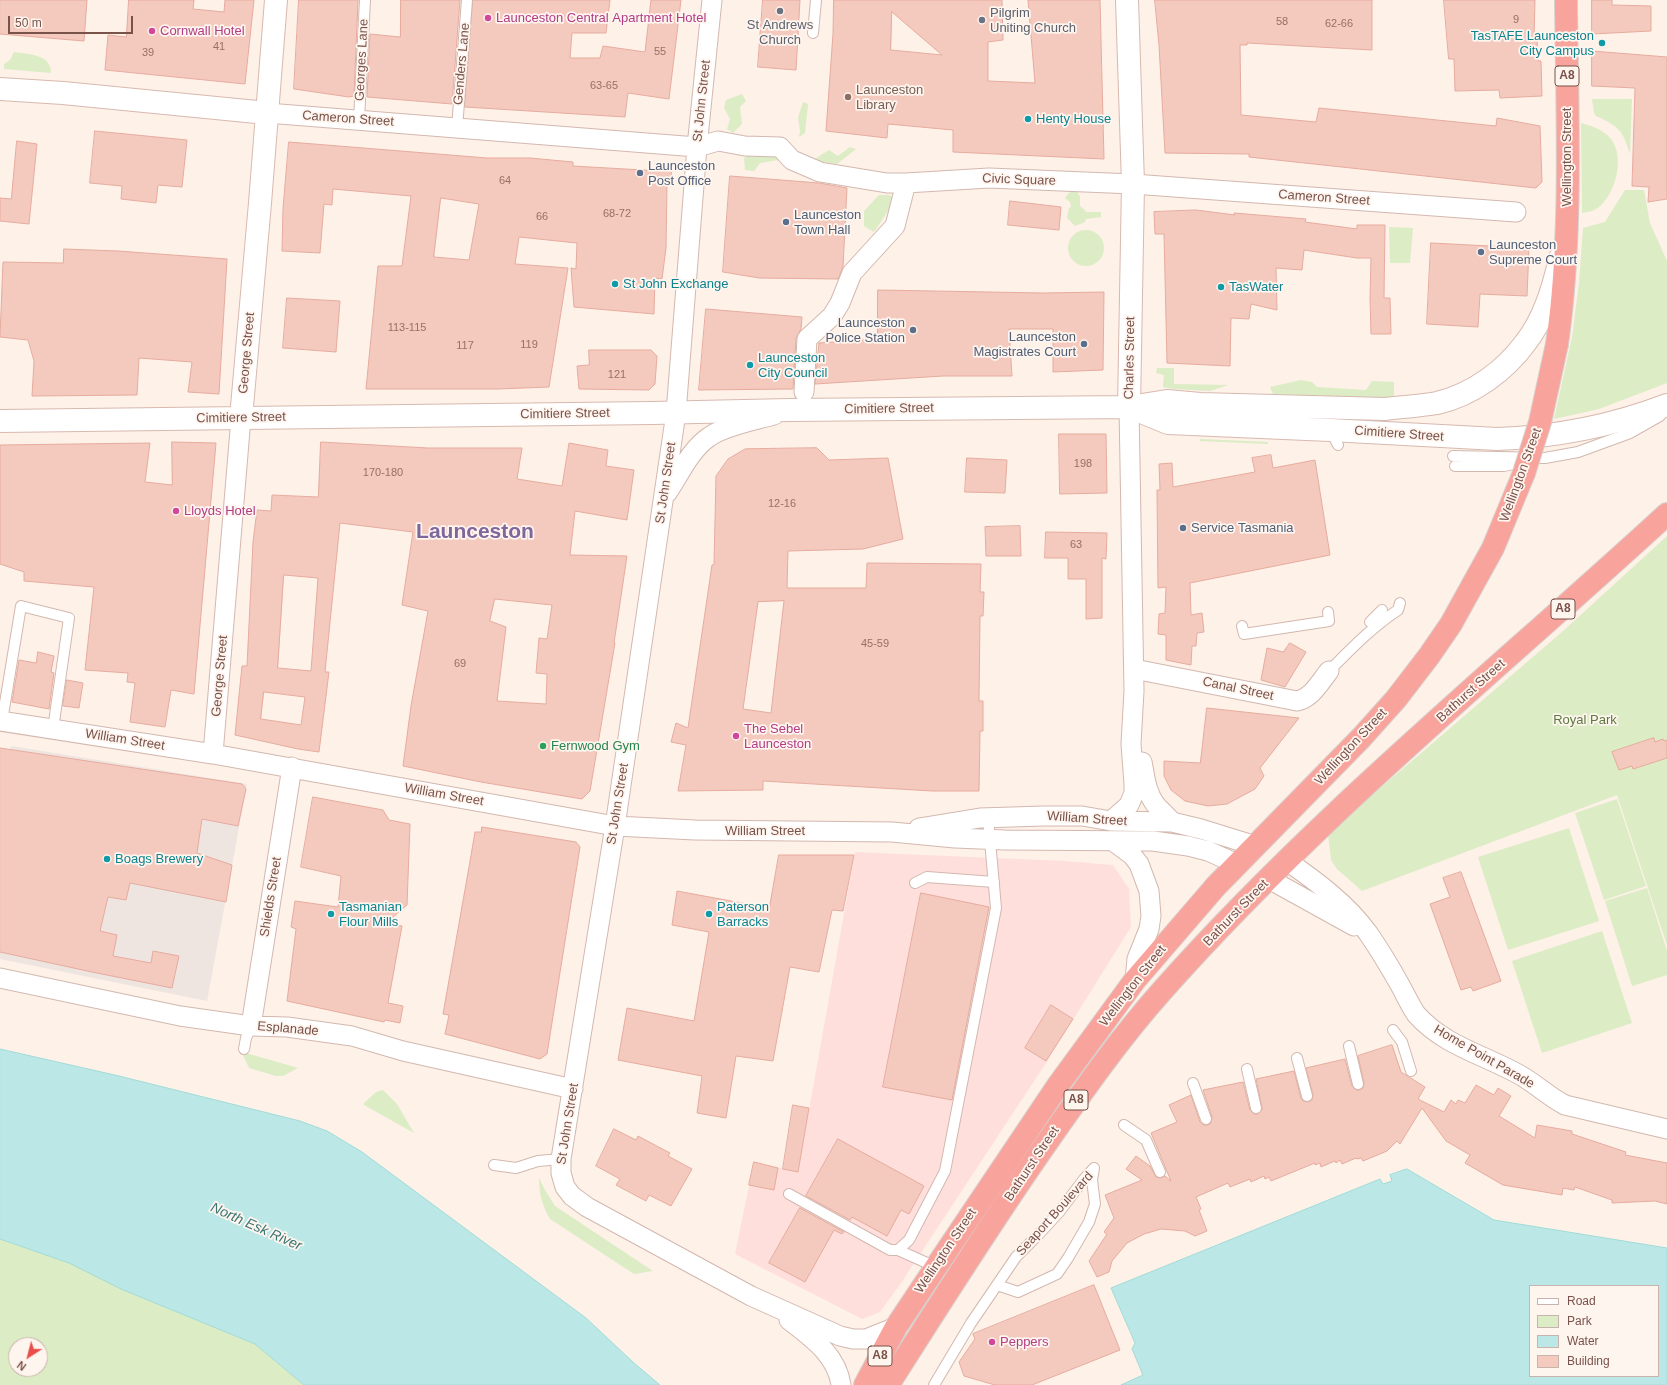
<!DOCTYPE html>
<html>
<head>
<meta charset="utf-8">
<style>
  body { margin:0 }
  #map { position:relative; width:1667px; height:1385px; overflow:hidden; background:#fdf1e8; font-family:Helvetica,sans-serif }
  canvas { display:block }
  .legend { position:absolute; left:1529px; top:1285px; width:130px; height:92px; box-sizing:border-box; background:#fff5ef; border:1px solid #c9b4ad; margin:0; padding:5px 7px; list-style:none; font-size:12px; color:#79524a }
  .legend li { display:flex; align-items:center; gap:8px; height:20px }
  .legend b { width:20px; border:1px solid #c9b4ad }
  .north { position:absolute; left:8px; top:1337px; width:40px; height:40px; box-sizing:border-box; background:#fff5ef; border:1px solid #c9b4ad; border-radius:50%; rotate:216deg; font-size:11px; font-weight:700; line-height:16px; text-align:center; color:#79524a }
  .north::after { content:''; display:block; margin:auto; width:14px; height:18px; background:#ea4e4a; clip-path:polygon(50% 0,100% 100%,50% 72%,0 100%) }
  .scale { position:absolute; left:8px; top:16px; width:125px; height:18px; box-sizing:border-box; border:2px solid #79524a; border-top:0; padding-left:5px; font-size:12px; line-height:14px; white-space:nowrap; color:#79524a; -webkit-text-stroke:3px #fff5ef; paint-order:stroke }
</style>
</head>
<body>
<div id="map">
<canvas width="1667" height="1385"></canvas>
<ul class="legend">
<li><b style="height:5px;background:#fff"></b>Road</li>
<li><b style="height:11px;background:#dcecc5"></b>Park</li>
<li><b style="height:11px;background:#bbe8e6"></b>Water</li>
<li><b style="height:11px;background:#f4c9be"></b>Building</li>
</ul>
<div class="north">N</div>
<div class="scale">50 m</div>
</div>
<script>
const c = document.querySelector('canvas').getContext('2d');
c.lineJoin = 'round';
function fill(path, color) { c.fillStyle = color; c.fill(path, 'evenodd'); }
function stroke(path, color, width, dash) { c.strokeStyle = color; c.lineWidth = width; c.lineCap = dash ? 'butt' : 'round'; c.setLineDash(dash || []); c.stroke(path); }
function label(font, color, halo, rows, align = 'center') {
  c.font = font + ' Helvetica,sans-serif'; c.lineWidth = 3.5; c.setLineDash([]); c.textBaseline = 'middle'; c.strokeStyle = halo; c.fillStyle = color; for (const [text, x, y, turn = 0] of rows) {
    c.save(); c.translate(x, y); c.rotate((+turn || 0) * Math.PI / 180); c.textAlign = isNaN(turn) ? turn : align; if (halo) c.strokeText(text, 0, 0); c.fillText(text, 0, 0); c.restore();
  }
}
fill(new Path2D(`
  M855 852 1064 861 1113 865 1129 889 1131 927 1046 1063 901 1283 880 1312 862 1319 735 1254 754 1162 798 1172Z`), '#fedfdb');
fill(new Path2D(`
  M11 746 247 784 207 1001 0 959V789Z`), '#eee5e1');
fill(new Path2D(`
  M14 52C27 54 52 54 51 73L4 69V64L10 60Z
  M742 94 746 101 740 107 742 124 733 133 727 129 730 119 724 108 726 100Z
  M1592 99H1632L1630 154C1623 130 1618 126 1596 116L1594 113Z
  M803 102 808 104 805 133 799 137 800 131 798 118Z
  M1581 123C1592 126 1604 130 1611 139 1625 157 1616 193 1599 207 1594 211 1588 212 1582 213Z
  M850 147 856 149 837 164 823 162 815 166 813 160 829 150 838 156Z
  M780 151 779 160 760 163 754 171 745 170 744 158 753 153Z
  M1071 190H1076L1080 197V206L1085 210 1086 212H1101V217L1086 219 1085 222 1075 226 1067 218 1069 208 1071 207 1070 202 1065 198Z
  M1625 190H1644L1650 223 1667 261V383L1599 409 1554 419 1572 337 1579 283 1583 228 1605 222Z
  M879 195H889L896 199 874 232 864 226V211Z
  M1389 227 1413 228 1410 263H1390Z
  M1068 248a18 18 0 1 1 36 0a18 18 0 1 1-36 0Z
  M1157 368H1174V384L1228 385 1210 391 1174 389 1163 387 1164 375 1156 373Z
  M1301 380 1312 382 1317 387 1366 390 1372 381 1394 382V397L1349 398 1273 394 1270 387Z
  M1200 439 1268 442V444L1200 441Z
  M1667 536V945L1617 795 1362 891 1337 869 1331 860 1328 833 1562 632Z
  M1617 799 1646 886 1604 900 1575 813Z
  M1569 828 1599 921 1508 950 1478 857Z
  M1647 888 1667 951V975L1632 986 1605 901Z
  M1602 931 1632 1023 1542 1053 1512 961Z
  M246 1053 298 1068 283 1076H276L249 1068 243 1055Z
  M383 1090 397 1104 414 1133 364 1105V1103L376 1092Z
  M539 1178 545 1190 555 1206 653 1271 634 1274 550 1219C542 1205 539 1194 539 1178Z
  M0 1239 69 1263 121 1289 255 1344 304 1385H0ZM16 1345H40V1369H16Z`), '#dcecc5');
const water = new Path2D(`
  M0 1049 119 1076 300 1121 327 1131 362 1152 586 1318 634 1363 660 1385H304L255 1344 121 1289 69 1263 0 1239Z
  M1407 1169 1494 1220 1667 1248V1385H1121L1143 1375 1132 1349 1135 1343 1111 1288 1380 1179 1383 1184 1392 1181 1390 1175ZM1530 1286H1658V1376H1530Z`);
fill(water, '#bbe8e6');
stroke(water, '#a1dad8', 1);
const building = new Path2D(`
  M0 0H87L84 41 0 34Z
  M129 0H194L193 9 224 12 225 0H254L245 84 105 70 108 35 126 37Z
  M299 0H358L354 96 349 97 294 89Z
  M401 0H460L452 104 367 97 370 34 400 37Z
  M473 0H610L606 33H572L570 58H600L603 46 645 52 651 0H681L669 99 628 93 625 117 465 107Z
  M763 0H800L796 70 758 67Z
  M834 0H1002L1003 40 988 42V81L1035 83 1028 0H1100L1104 159 953 152V130L888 124 887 138 826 131 833 34ZM892 12 942 55 891 50Z
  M1155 0H1372V50L1247 43V45H1240L1241 115 1316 122 1319 108 1496 126 1497 118 1540 126 1542 182 1536 188 1249 157V154L1165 153 1159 45Z
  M1444 0H1535L1534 38H1537L1538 61H1541L1542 96 1500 98 1499 90 1455 91 1454 59H1449Z
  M1592 0H1612V5L1651 6V31L1592 34Z
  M1592 51 1667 57V199L1648 202 1649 187 1632 186 1635 88 1592 86Z
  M95 131 187 140 182 187 158 185 156 203 121 199 122 186 90 183Z
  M17 141 37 144 29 224 0 221V198L11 199Z
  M289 142 487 158H530L573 162V166L660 171 666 169 671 171 672 178 667 184 666 248 662 279 655 278 654 314 574 307 571 268 576 269 577 243 519 237 515 264 568 268 549 387 498 389H366L378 266H402L411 196 333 189 332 205 324 204 320 253 282 251 283 209ZM441 198 479 204 469 260 434 257Z
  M730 176 819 183 847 188 843 267 838 279 759 278 723 272Z
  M1010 201 1061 207 1059 230 1008 225Z
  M1196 210 1235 215 1234 213 1306 219 1305 222 1357 229V225H1385L1384 298H1390L1391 334H1371L1370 298 1371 258H1357L1304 250 1302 270 1276 268 1277 310 1251 304 1249 319 1231 318 1230 366 1167 363 1164 234H1155L1154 212Z
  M1431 243 1529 248 1527 296 1480 294 1478 327 1427 324Z
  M64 249 118 251 227 259 219 394 188 392 192 362 139 358 137 395 32 396 34 361 28 340 0 337 3 262 63 263Z
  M878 290 1043 293 1104 292 1103 370 1053 372V329H1009L1012 376H943L815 384 819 343 877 339Z
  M287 298 340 301 336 352 283 348Z
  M706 309 802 317 801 329 796 338 793 389 699 390Z
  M589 350H651L657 356 655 384 649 390 579 389 577 366 589 365Z
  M1059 434H1106L1107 493 1060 494Z
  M172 442 216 443 194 694 171 690 165 727 130 722 135 683 127 682 128 673 85 670 94 587 24 581V572L0 564V445L150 443 145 482 172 485Z
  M321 442 428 448H522L517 479 562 486 569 443 608 450 606 466 634 470 627 520 575 511 570 555 627 556 614 643H615L590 791 582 799 481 782 403 766 411 706 428 611 402 605 413 532 340 523 325 672H329L319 752 298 749 235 735 242 666H247L253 542 257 510 271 511 272 495 318 497ZM284 575 318 578 311 671 278 668ZM495 599 552 605 547 639 539 638 536 673 547 674 546 704 497 701 506 627 490 621ZM264 692 305 697 301 725 261 719Z
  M817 448 829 460 888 458 903 539 863 549 788 551 787 588H866L867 563 981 564 980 592H984L983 616H980L979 701H983V731H980L979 791H932L763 781V790L678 791 686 745 671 742 676 723 688 728 712 565H714L716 476 728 459 745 449ZM784 601 771 713 743 709 758 602Z
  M1271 455 1273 468 1315 460 1330 555 1190 583 1191 615 1202 613 1204 632 1197 633 1196 646H1192L1191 665 1166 660V635L1158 634 1159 614 1165 613 1166 587 1158 588 1157 490H1160L1159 464 1172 463 1173 487 1255 472 1252 458Z
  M967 458 1007 460 1005 493 965 492Z
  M1020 526 1021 556H986L985 527Z
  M1046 532 1107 533 1106 559 1102 558V618L1086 619V579H1068V558H1045Z
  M1290 643 1306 652 1285 687 1261 680 1267 648 1283 652Z
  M38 652 54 656 51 672 54 673 49 709 12 702 19 660 36 663Z
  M67 680 83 683 79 708 63 706Z
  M1207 708 1299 718 1260 768 1264 776 1255 789 1227 804 1208 806 1185 801 1171 790 1164 776V761L1200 763Z
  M1654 738 1655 742 1663 739 1664 741 1667 740V758L1633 769 1632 766 1619 770 1612 752Z
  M0 748 242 784 246 789 238 826 202 819 197 853 232 865 226 902 130 883 126 900 108 897 100 931 117 935 113 956 151 963 153 951 179 956 172 988 92 972 0 952Z
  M313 797 383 810 389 820 410 824 407 905 386 923 402 926 388 1003 403 1006 400 1023 385 1020 384 1022 287 1001 296 929 291 927 295 901 338 907 341 876 301 867Z
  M482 827 576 842 580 847 547 1054 540 1059 445 1034 449 1015 443 1014 469 867 475 832H481Z
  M779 855H854L843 911 832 910 819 972 790 967 773 1061 736 1056 726 1118 697 1113 702 1076 618 1060 627 1008 694 1021 709 932 672 925 677 891 769 908Z
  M1461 872 1501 981 1473 991 1471 987 1461 990 1430 904 1450 897 1443 878Z
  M921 893 989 907 952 1100 883 1087Z
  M1051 1005 1073 1019 1046 1061 1025 1048Z
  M1392 1045 1401 1072 1425 1087 1418 1099 1444 1112 1451 1100 1456 1104 1458 1100 1465 1103 1476 1085 1494 1095 1498 1088 1511 1096 1499 1116 1535 1138 1537 1125 1572 1131V1134L1626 1152 1625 1155 1667 1163V1204L1655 1201 1612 1203V1200L1575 1187 1574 1190 1563 1188 1562 1195 1503 1185 1465 1163 1470 1155 1446 1141 1422 1108 1400 1144 1397 1141 1387 1151 1363 1161 1361 1158 1357 1159 1356 1158 1342 1164 1340 1160 1336 1163 1335 1161 1321 1167 1320 1163 1315 1165V1163L1271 1181 1269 1177 1265 1179 1264 1176 1251 1182 1250 1179 1230 1187 1228 1183 1196 1197 1201 1209 1199 1210 1207 1231 1195 1236 1185 1231 1161 1229 1144 1234 1127 1243 1112 1261 1109 1272 1097 1277 1089 1261 1107 1234 1104 1232 1114 1218 1105 1195 1142 1180 1126 1169 1136 1156 1150 1166 1156 1177 1160 1178 1165 1176 1171 1181 1151 1133 1177 1122 1169 1105 1191 1095 1200 1122 1204 1125H1208L1211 1123 1212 1117 1203 1090 1243 1082 1250 1110 1254 1114H1258L1262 1110V1107L1256 1079 1294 1071 1301 1098 1303 1101 1308 1102 1312 1100 1313 1095 1306 1068 1345 1059 1352 1086 1356 1090H1360L1363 1088 1364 1083 1358 1056Z
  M793 1105 809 1108 798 1172 783 1169Z
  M614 1129 636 1140 638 1136 670 1153 668 1156 692 1169 671 1206 649 1195 646 1201 616 1185 620 1179 596 1166Z
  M838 1139 924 1186 909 1214 901 1210 887 1236 852 1217 850 1220 806 1196Z
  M754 1162 778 1168 774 1190 749 1185Z
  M800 1208 844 1232 842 1234 834 1230 805 1282 769 1263Z
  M1094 1285 1120 1350 1032 1385H995L964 1376 959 1362 975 1339 973 1334Z`);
fill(building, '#f4c9be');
stroke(building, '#e7ab9e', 1);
const lane = new Path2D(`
  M813 33 816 0
  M359 120 365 0
  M457 128 467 0
  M1330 430 1338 445
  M1453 456 1545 458 1578 452 1630 433 1660 416
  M1455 466H1504L1527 461
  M1370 622 1382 610
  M1242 626 1244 634 1329 621 1328 612
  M1329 671C1351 649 1372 627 1398 610L1400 603
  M2 721 21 606 69 618 53 729
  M915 883 927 877 994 882
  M1393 1030 1402 1042 1411 1071
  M1349 1046 1358 1084
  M244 1049 246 1038 251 1026
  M1297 1058 1307 1096
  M1247 1069 1256 1108
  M1193 1083 1206 1119
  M1124 1125 1146 1140 1160 1172
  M494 1165 516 1168 538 1161 561 1159
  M789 1194 890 1250H898L909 1240 945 1171 996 908 988 818
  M898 1250 936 1267
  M997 1285 1018 1292 1057 1274 1068 1258 1089 1222 1095 1204 1092 1180 1094 1168
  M934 1385 971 1323 1016 1257 1038 1235 1060 1211 1084 1179 1094 1168`);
const street = new Path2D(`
  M712 0 697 147 676 413 615 826 561 1159V1173L565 1187 572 1196 587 1207 751 1296 840 1336 853 1339H866L896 1327
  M267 113 697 147 718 141 745 146 780 147 792 160 820 172 887 183H906L989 178 1133 184 1516 212
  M804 392 807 339 832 316 840 303 852 273 895 226 906 183
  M667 493C680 474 690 450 709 437 724 426 756 420 774 415
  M1134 669 1297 701C1312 698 1320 682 1329 671
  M0 721 213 754 615 826 695 830 892 832 955 838 1005 840 1153 841 1188 846 1208 851 1237 864
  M213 754 241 418
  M1142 762C1145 776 1146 792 1155 804 1160 810 1167 816 1172 822
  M1111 821 1129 805 1134 793V784L1131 744 1134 691 1129 407
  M919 828 980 818 1044 816H1082L1111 821 1172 822 1201 829 1256 846
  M1113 841 1132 855 1139 864 1149 891 1151 916 1149 929 1137 959 1135 980
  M1287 861C1316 881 1347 904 1368 933 1379 949 1390 967 1400 985 1405 994 1410 1005 1416 1014 1444 1046 1485 1055 1520 1075 1536 1084 1549 1097 1565 1105L1667 1129
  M1269 879 1354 926
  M0 978 180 1016 251 1026 287 1027 352 1036 403 1051 573 1089
  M251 1026 292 767
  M789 1320C811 1337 837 1355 841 1385`);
const secondary = new Path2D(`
  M1127 0 1133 184 1129 407
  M0 89 63 93 267 113
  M1129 407 1168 423 1330 430 1497 439C1556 437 1612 426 1667 405
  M241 418 260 203 276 0
  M0 421 652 413 790 410 1129 407 1167 401 1200 404 1385 409C1402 407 1420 406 1437 403 1472 395 1505 371 1526 342 1544 319 1554 286 1560 258`);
const highway = new Path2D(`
  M1557 344C1573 231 1567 114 1566 0
  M865 1385 896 1327 936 1267 1059 1084 1135 980 1216 886 1361 738 1396 699 1429 656 1451 624 1493 548 1524 473
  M888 1385C941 1302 993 1219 1050 1138 1085 1088 1120 1038 1161 992 1315 818 1496 671 1667 514`);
stroke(lane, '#d3b8af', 12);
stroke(street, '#d3b8af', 21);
stroke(secondary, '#d8b9af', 24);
stroke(highway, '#d9cfcc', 24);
stroke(lane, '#fff', 10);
stroke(street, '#fff', 19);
stroke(secondary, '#fff', 22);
stroke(highway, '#f9a39d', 22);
const highwayBridge = new Path2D(`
  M1524 473 1540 422 1557 344`);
stroke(highwayBridge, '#d9cfcc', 24, []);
stroke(highwayBridge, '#f9a39d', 22);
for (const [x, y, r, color] of [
  [780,11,4,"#6b7280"],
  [488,18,4,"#d1479c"],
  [982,20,4,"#6b7280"],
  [152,31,4,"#d1479c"],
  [1602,43,4,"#0f9aa8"],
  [848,97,4,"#8d6e63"],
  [1028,119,4,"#0f9aa8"],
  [640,173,4,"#5c6f8a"],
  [786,222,4,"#5c6f8a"],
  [1481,252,4,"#5c6f8a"],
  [615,284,4,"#0f9aa8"],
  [1221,287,4,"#0f9aa8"],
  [913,330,4,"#5c6f8a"],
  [1084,344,4,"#5c6f8a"],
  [750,365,4,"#0f9aa8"],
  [176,511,4,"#d1479c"],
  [1183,528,4,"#5c6f8a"],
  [736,736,4,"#d1479c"],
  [543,746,4,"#2e9e5b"],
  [107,859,4,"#0f9aa8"],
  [331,914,4,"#0f9aa8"],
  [709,914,4,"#0f9aa8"],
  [992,1342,4,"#d1479c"]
]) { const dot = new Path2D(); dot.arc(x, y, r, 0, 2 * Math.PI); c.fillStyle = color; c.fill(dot); stroke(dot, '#fff5ef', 1.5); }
label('11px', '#987067', null, [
  ["9",1516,20],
  ["58",1282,22],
  ["62-66",1339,24],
  ["41",219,47],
  ["55",660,52],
  ["39",148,53],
  ["63-65",604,86],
  ["64",505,181],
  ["68-72",617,214],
  ["66",542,217],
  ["113-115",407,328],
  ["119",529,345],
  ["117",465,346],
  ["121",617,375],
  ["198",1083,464],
  ["170-180",383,473],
  ["12-16",782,504],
  ["63",1076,545],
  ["45-59",875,644],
  ["69",460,664]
]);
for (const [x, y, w] of [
  [1567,76,24],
  [1563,609,24],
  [1076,1100,24],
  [880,1356,24]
]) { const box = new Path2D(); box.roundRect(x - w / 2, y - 10, w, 20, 3); c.fillStyle = '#fff5ef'; c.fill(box); stroke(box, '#79524a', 1); }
label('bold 12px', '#79524a', null, [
  ["A8",1567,76],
  ["A8",1563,609],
  ["A8",1076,1100],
  ["A8",880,1356]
]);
label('13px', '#5b616d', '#fff5ef', [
  ["Pilgrim",990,13],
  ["Uniting Church",990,28],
  ["St Andrews",780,25,"center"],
  ["Church",780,40,"center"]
], 'left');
label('13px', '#b23c85', '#fff5ef', [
  ["Launceston Central Apartment Hotel",496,18],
  ["Cornwall Hotel",160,31],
  ["Lloyds Hotel",184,511],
  ["The Sebel",744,729],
  ["Launceston",744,744],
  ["Peppers",1000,1342]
], 'left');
label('13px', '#0d838f', '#fff5ef', [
  ["TasTAFE Launceston",1594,36,"right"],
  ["City Campus",1594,51,"right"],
  ["Henty House",1036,119],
  ["St John Exchange",623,284],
  ["TasWater",1229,287],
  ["Launceston",758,358],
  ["City Council",758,373],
  ["Boags Brewery",115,859],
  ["Tasmanian",339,907],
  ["Flour Mills",339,922],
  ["Paterson",717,907],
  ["Barracks",717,922]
], 'left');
label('13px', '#79524a', '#fff5ef', [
  ["Georges Lane",362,60,-87],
  ["Genders Lane",462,64,-85],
  ["St John Street",702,101,-84],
  ["Cameron Street",348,119,4],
  ["Wellington Street",1567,157,-90],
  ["Civic Square",1019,180,2],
  ["Cameron Street",1324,198,4],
  ["George Street",247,353,-85],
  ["Charles Street",1130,358,-89],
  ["Cimitiere Street",889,409,-1],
  ["Cimitiere Street",565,414,-1],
  ["Cimitiere Street",241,418,-1],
  ["Cimitiere Street",1399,434,4],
  ["Wellington Street",1521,475,-70],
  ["St John Street",666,483,-82],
  ["George Street",220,676,-85],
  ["Canal Street",1238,689,12],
  ["Bathurst Street",1471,691,-42],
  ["William Street",125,740,9],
  ["Wellington Street",1351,747,-47],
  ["William Street",444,795,10],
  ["St John Street",618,804,-81],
  ["William Street",1087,819,4],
  ["William Street",765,831],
  ["Shields Street",271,897,-81],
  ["Bathurst Street",1236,913,-46],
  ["Wellington Street",1133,986,-52],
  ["Esplanade",288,1029,5],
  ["Home Point Parade",1484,1057,30],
  ["St John Street",568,1124,-81],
  ["Bathurst Street",1032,1164,-56],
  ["Seaport Boulevard",1055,1214,-48],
  ["Wellington Street",946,1251,-56]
]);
label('13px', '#785e54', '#fff5ef', [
  ["Launceston",856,90],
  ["Library",856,105]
], 'left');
label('13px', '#4e5e75', '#fff5ef', [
  ["Launceston",648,166],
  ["Post Office",648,181],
  ["Launceston",794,215],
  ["Town Hall",794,230],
  ["Launceston",1489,245],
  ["Supreme Court",1489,260],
  ["Launceston",905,323,"right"],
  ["Police Station",905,338,"right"],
  ["Launceston",1076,337,"right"],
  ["Magistrates Court",1076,352,"right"],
  ["Service Tasmania",1191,528]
], 'left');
label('13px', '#5c793f', '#fff5ef', [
  ["Royal Park",1585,720]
]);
label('13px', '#27864d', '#fff5ef', [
  ["Fernwood Gym",551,746]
], 'left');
label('italic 14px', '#3a7674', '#fff5ef', [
  ["North Esk River",256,1227,24]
]);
label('bold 21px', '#7f669c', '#fff5ef', [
  ["Launceston",475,532]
]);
</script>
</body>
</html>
